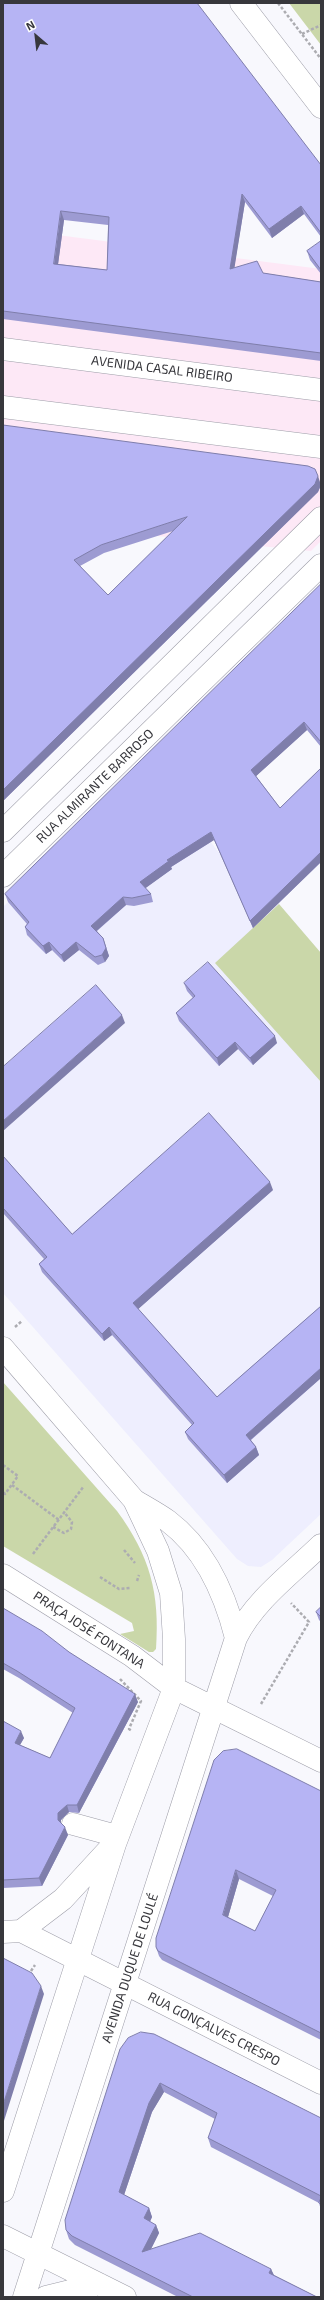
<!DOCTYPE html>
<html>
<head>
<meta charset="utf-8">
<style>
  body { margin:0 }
  #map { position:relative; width:324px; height:2300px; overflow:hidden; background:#f8f8fd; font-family:"Exo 2",sans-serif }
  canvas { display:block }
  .frame { position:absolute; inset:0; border:4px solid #37373c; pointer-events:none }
  .north { position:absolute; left:16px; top:16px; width:40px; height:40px; -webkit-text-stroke:3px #fff; paint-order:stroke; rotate:332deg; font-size:11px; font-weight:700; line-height:16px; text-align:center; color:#37373c }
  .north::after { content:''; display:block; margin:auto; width:14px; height:18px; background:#37373c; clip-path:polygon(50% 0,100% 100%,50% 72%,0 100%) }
</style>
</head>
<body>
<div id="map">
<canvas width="324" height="2300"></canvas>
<div class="frame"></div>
<div class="north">N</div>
</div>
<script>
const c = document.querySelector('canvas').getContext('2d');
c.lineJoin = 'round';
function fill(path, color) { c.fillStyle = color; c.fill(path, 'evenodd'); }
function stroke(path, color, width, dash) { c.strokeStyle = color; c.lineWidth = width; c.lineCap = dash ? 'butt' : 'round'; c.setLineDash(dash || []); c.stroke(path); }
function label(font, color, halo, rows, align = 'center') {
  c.font = font + ' "Exo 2",sans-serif'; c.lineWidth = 3; c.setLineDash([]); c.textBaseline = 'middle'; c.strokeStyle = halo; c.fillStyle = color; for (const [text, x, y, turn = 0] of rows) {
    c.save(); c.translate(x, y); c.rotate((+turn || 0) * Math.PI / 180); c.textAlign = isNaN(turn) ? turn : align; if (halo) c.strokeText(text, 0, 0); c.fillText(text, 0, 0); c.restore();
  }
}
fill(new Path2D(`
  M3 228 321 269V541L311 551 3 521Z`), '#fde8f6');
fill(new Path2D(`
  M149 763 220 854 253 928 279 904 321 953V1514L272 1560 261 1567 248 1566 237 1559 3 1293V907Z`), '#eeeefe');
fill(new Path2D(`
  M289 3H321V45Z
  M279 904 321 953V1082L215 963Z
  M3 1382 117 1511C150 1556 160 1593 156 1649L153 1652H149L120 1634 134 1631 132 1623 3 1546Z`), '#cad7a9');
const minor = new Path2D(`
  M241 3 321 107
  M3 349 321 390
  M3 407 321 447
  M3 831 321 518
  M3 876 321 565
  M3 1348 134 1500 158 1551 171 1593 174 1639V1688L115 1844 3 2191
  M134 1500C145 1507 157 1513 168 1521 205 1549 225 1594 236 1638
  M3 1575 132 1656 174 1688 321 1761
  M73 1824 117 1836
  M21 1931 63 1899 110 1848
  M3 1932 21 1931 321 2083
  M3 2236 125 2297
  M24 2297 236 1638C254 1601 291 1574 321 1545
  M46 2297 99 2284`);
stroke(minor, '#9d9da8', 23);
stroke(new Path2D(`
  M278 3 321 59
  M302 34 321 25
  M15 1327 22 1321
  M3 1465 18 1476 5 1494 3 1492
  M12 1485 59 1520
  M53 1527 64 1533 71 1529 72 1522 64 1512
  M124 1550 135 1563
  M33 1554 84 1486
  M100 1577 119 1589 130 1588
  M137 1581 139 1575
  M120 1679 141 1701 129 1729 132 1731
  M261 1704 309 1622 291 1603
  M31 1971 35 1965`), '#acacb1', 2.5, [3, 2]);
stroke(minor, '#fff', 22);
fill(new Path2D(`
  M3 3 321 165V237L304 214 272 238 245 202 234 268 263 273 321 282V361L3 319ZM64 220 108 225 107 270 58 264Z
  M321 241V274L310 260 307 251Z
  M3 425 321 485 318 492 3 801ZM173 531 108 595 80 566 104 553Z
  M321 584V747L307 730 256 776 280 808 321 768V862L253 928 214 840 171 867 172 869 145 888 151 894 153 902 134 906 126 905 97 931 103 938 109 956 105 962 98 965 79 950 64 962 52 950 46 954 27 935 25 927 27 924 8 902 5 894Z
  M184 983 277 1043 253 1065 238 1049 219 1066 179 1021 176 1013 193 998 187 991Z
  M3 1156 72 1234 273 1190 138 1309 217 1397 321 1306V1378L251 1440 256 1447 259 1455 227 1483 188 1439 185 1432 192 1425 112 1335 104 1341 42 1272 39 1264 44 1259 3 1213Z
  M321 1607V1622L319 1620 316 1612Z
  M3 1608 69 1652 138 1702 79 1813 69 1812 61 1820V1823L68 1835 42 1886 3 1888V1721L24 1738 20 1745 50 1758 73 1713 19 1678 3 1669Z
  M321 1791V2040L162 1960 159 1956 156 1947V1938ZM239 1879 273 1896 255 1931 228 1917Z
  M120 2049 321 2118V2210L319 2203 211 2147 208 2138 215 2119 164 2092 152 2112 124 2195 149 2208 152 2217 150 2222 156 2225 159 2233 151 2249 271 2269 274 2275 317 2297H178L75 2245 69 2239 66 2230Z`), '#9d9bd2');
fill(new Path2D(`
  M242 194 245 202 233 277 230 269Z
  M301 206 304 214 272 238 269 229Z
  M61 211 64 220 57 272 54 264Z
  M318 476 321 485 318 492 3 801V790Z
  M304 722 307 730 254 778 251 770Z
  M211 832 214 840 171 867 172 869 143 890 140 882 167 860Z
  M321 852V862L253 928 250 921Z
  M123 897 126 905 94 933 91 926Z
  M103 938 109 956 105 962 102 955Z
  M49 942 52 950 46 954 43 946Z
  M76 942 79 950 64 962 61 955Z
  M122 1015 125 1023 3 1131V1121Z
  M275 1036 277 1043 253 1065 250 1058Z
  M235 1042 238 1049 219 1066 217 1058Z
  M270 1182 273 1190 136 1311 133 1303Z
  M109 1327 112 1335 104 1341 102 1334Z
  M321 1368V1378L248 1442 246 1435Z
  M256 1447 259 1455 227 1483 224 1475Z
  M135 1694 138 1702 79 1813 77 1805Z
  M21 1731 24 1738 17 1750 15 1743Z
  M67 1805 69 1812 61 1820V1828L58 1820V1813Z
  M65 1827 68 1835 42 1886 39 1878Z
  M236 1870 239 1879 226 1924 223 1915Z
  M41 1986 44 1994 3 2124V2105Z
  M160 2083 164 2092 152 2112 122 2201 119 2192 149 2103Z
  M149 2208 152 2217 147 2227 144 2218Z
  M156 2225 159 2233 145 2261 142 2252Z
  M271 2269 275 2278 269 2273Z`), '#7f7eab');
const building = new Path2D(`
  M3 3H197L321 165V233L301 206 269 229 242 194 230 269 257 261 263 273 321 282V353L3 311ZM61 211 109 217 107 270 54 264Z
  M321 241V270L307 251Z
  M3 425 308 466 315 469 318 476 315 484 3 790ZM187 517 108 595 74 560 101 545Z
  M321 584V742L304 722 251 770 280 808 321 768V852L250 921 211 832 167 860 169 861 140 882 151 894 132 898 123 897 91 926 103 938 106 948 102 955 95 957 76 942 61 955 49 942 43 946 25 927 29 922 5 894Z
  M208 962 275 1036 250 1058 235 1042 217 1058 176 1013 195 996 184 983Z
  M96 985 122 1015 3 1121V1067Z
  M209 1113 270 1182 133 1303 217 1397 321 1306V1368L246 1435 256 1447 224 1475 185 1432 194 1423 109 1327 102 1334 39 1264 47 1257 3 1208V1156L72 1234Z
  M321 1607V1617L316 1612Z
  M3 1608 42 1631 69 1652 135 1694 77 1805H67L58 1813V1820L65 1827 39 1878 3 1880V1721L21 1731 15 1743 50 1758 75 1708 17 1671 3 1663Z
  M237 1749 321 1791V2033L158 1951 156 1947V1938L214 1760 223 1751ZM236 1870 276 1890 255 1931 223 1915Z
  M3 1958 32 1973 41 1986 3 2105Z
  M141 2032 154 2034 321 2118V2196L208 2138 217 2113 160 2083 149 2103 119 2192 149 2208 144 2218 156 2225 142 2252 200 2233 271 2269 269 2273 317 2297H193L72 2236 66 2230 65 2220 120 2049 128 2038Z
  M321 2198V2204L319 2203Z`);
fill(building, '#b6b4f4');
stroke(building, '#7f7eab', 1);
label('13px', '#37373c', '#fff', [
  ["AVENIDA CASAL RIBEIRO",162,369,7],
  ["RUA ALMIRANTE BARROSO",95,786,-44],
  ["PRAÇA JOSÉ FONTANA",89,1630,33],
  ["AVENIDA DUQUE DE LOULÉ",130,1968,-72],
  ["RUA GONÇALVES CRESPO",214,2029,27]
]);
</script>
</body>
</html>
